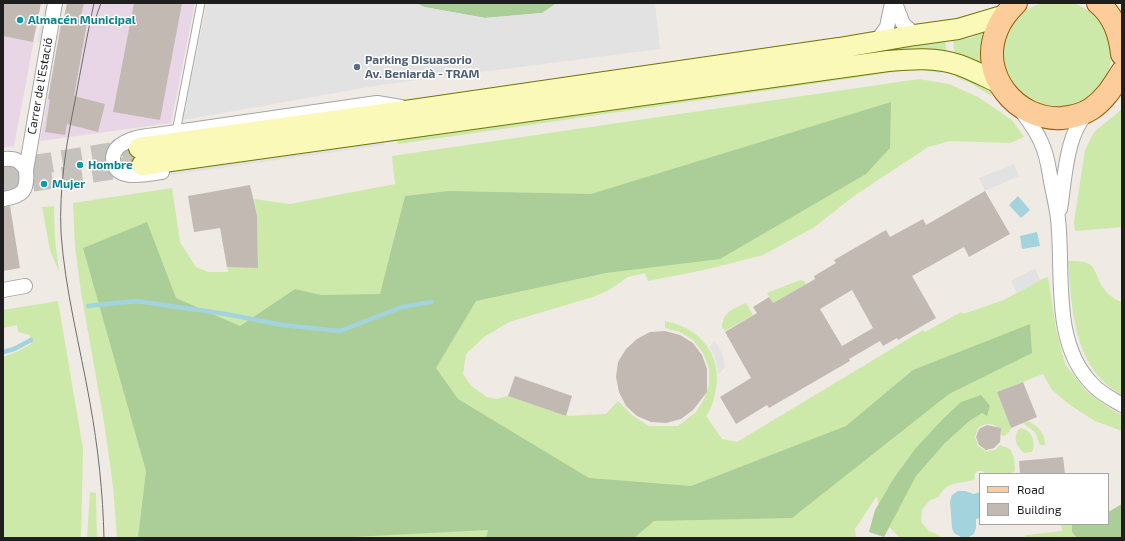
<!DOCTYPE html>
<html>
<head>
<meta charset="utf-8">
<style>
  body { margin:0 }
  #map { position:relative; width:1125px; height:541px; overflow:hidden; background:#efeae3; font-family:"Exo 2",sans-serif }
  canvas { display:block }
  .frame { position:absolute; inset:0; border:4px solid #1e1e1e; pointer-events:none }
  .legend { position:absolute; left:979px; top:473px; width:130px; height:52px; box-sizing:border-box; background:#fff; border:1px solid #a5a5a5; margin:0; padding:5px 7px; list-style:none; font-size:12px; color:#1e1e1e }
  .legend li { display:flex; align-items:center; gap:8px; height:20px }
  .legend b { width:20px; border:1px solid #a5a5a5 }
</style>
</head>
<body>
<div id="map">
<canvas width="1125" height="541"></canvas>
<div class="frame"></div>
<ul class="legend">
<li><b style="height:5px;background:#fccc9b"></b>Road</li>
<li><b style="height:11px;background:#c3b9b3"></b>Building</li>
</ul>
</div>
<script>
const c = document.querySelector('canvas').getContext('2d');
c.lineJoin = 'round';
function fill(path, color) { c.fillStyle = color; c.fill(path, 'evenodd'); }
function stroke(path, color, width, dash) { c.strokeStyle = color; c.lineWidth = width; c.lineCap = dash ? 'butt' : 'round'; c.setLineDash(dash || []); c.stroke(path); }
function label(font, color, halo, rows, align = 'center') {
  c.font = font + ' "Exo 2",sans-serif'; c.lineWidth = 3; c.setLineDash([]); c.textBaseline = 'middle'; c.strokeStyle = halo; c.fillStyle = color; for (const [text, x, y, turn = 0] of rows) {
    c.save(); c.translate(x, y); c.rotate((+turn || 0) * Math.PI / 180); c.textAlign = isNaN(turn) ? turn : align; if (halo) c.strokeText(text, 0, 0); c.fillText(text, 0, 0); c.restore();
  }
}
fill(new Path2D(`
  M3 3H41L14 146 3 148Z
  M84 3H195L171 123 40 141 62 18 80 21Z`), '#e8d5e6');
fill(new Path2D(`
  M1003 55a54 54 0 1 1 108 0a54 54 0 1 1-108 0Z
  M982 33 980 60 981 65 955 55 953 40 970 38Z
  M945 41 947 53 922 49 899 50 898 48Z
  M894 67 943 69 942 73 915 69 895 72 398 144 397 140Z
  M956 73 974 81 992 93 991 96 972 84 956 77Z
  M919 79 949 84 978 97 1012 120 1024 137 1010 143 950 141 928 147 854 196 813 228 763 255 704 270 648 281 645 273 628 277 609 290 593 297 509 322 484 337 466 354 463 374 471 386 487 397 496 399 508 396 566 416 606 414 618 401 633 416 649 426H678L696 412 704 399 709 385V368L703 353 693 340 680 332 665 328V321C706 329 726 362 713 402 712 407 709 411 706 416L722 439 737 442 923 330 925 332 961 312 963 314 1004 300 1042 279 1048 277 1056 329 1065 364 1086 391 1112 410 1122 415V431L1095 421 1070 405 1052 390 1043 374 997 392 1011 428C1009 432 1007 436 1002 436 1001 430 995 423 987 424 984 424 980 427 978 428L975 437 978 446 986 451 995 450 1000 445 1010 449 1014 457 1015 471 1010 474H986L983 471H977L975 474 974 480C958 484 946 481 939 497L930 500 922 510 921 522 929 531 939 535 940 538H900L889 527 880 512 877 496 855 529 856 538H117L113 486 104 422 81 292 75 246 73 203 172 188 180 242 196 267 208 272H228L227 267H258L257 215 254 199 290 204 395 184 392 156Z
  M1122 109V227L1075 231 1074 222 1085 150 1094 132Z
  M54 206 55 239 59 272 50 250 42 207Z
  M1068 261C1074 261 1082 261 1087 263 1095 266 1096 274 1099 281 1103 290 1113 300 1122 302V395C1073 368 1072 310 1068 261Z
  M801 280 804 281 806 284 773 303 767 293 795 282Z
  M58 301 83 449 81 538H3V357L16 352 31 344 30 335 18 332 17 325 3 328V310Z
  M746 303 753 315 725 331 722 327C722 312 735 308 746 303Z
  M1028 421C1037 425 1046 434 1045 445H1040L1035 432 1023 423Z
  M1020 428C1032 430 1036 441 1032 452L1025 453C1016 448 1012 436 1020 428Z
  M90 492 96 493 97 538H87Z
  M1061 524H1108L1122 538H1026V535L1062 531Z`), '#cde9a9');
fill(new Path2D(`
  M416 3H557L542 13 485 18 424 7Z
  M891 102 890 148 866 174 720 259 606 273 476 301 436 368 458 399 589 478 691 486 846 426 913 370 1030 324 1032 353 949 394 792 518 654 521 634 538H486L488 530 353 537V538H138L146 471 83 248 147 222 176 298 240 326 295 289 321 295 380 294 405 196 449 191 591 194Z
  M981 395 990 406 987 416 982 413 968 422 945 443 916 476 884 537 869 532 875 510 894 478 915 449 942 420 961 402Z
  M1122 504V538H1077L1072 532V524H1108V512Z`), '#abce98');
fill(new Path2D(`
  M45 3H49L42 43 37 42Z
  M207 3H416L424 7 485 18 542 13 557 3H655L660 49 380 85 183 120Z
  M384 141V145L143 179V175Z
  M1014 164 1019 176 985 191 979 178Z
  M1035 268 1040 280 1017 293 1011 281Z
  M714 340 722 353 725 367 719 374 714 354 710 348Z`), '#e2e2e2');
fill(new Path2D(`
  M1018 196 1030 210 1021 218 1009 205Z
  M1037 232 1040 246 1022 249 1020 236Z
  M958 491H965L974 494 980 492V518L976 519V528L974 534 967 538 961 537 954 533 952 528 950 501 952 495Z`), '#a3d3dd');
stroke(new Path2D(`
  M88 306 136 301 226 314 282 325 340 331 402 307 431 302
  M3 352 14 349 31 340`), '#a3d3dd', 4.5);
fill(new Path2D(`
  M3 3H41L33 42 3 36Z
  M67 3H84L80 21 87 23 74 96 105 104 98 132 67 124 65 135 45 132 50 100 48 99 62 18H64Z
  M134 3H182L160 120 113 112Z
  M250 185 257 215 258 268 227 267 220 228 194 232 188 196Z
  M985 191 1010 234 969 257 964 247 912 276 936 318 898 340 897 338 883 346 880 341 849 359 850 361 769 408 767 405 736 424 720 397 751 378 725 332 757 313 753 307 769 297 773 303 815 279 814 276 836 263 834 260 886 230 890 237 923 219 926 225ZM852 290 873 328 842 346 820 309Z
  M10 206 20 268 3 271V207Z
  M665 331 680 335 693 343 702 355 707 369V392L693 410 681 419 666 423 651 422 637 416 626 406 619 392 616 377 618 362 626 349 637 339 650 332Z
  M515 376 572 396 566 416 508 396Z
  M1023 382 1037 417 1011 428 997 392Z
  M987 425 1001 428 1000 442 994 448 986 450 979 445 976 437 979 429Z
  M1063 457 1065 474H1020L1019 461Z`), '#c3b9b3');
stroke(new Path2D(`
  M3 170 139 148
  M3 186 142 165`), '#c5c1bc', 20, [20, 10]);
const lane = new Path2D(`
  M176 132 201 3`);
const street = new Path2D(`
  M895 3 903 24 915 35
  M877 41 887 27 892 3
  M1020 109C1028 120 1036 130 1041 142 1048 156 1049 172 1052 186 1054 197 1057 208 1058 219 1064 272 1051 342 1092 384 1100 393 1112 399 1122 405
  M3 159C15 158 20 160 26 170
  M162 172C147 174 112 183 113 157 114 150 118 146 124 143 135 136 150 136 163 134L377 103 401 107
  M3 199C23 196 28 191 26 170L55 3
  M1060 209C1064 184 1066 145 1079 124 1082 119 1085 115 1088 111
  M3 290 25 286`);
const secondary = new Path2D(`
  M139 148 419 109 839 48 915 35 958 29 1005 15
  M142 165 888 61C912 59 936 57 959 65 973 70 986 77 999 83`);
const primary = new Path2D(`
  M1016 3C1008 11 1001 19 997 30 978 74 1016 121 1062 118 1072 117 1082 115 1091 109 1105 100 1113 86 1122 72
  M1098 3C1114 16 1120 34 1122 54`);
stroke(lane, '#a5a5a5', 9);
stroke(street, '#a5a5a5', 16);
stroke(secondary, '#707504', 22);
stroke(primary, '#975c00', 24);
stroke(lane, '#fff', 7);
stroke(street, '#fff', 14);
stroke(secondary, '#faf9b7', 20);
stroke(primary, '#fccc9b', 22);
stroke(new Path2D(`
  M94 3C87 36 81 68 75 101 66 145 59 188 61 233 65 290 80 346 90 403 98 447 103 493 104 538
  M95 20 101 3`), '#6c6c6c', 1);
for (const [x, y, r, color] of [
  [20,20,4,"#0f9aa8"],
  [357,67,4,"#5c6f8a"],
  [80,165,4,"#0f9aa8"],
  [44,184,4,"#0f9aa8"]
]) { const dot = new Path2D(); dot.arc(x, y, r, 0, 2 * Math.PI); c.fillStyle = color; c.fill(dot); stroke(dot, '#fff', 1.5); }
label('bold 12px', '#0d838f', '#fff', [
  ["Almacén Municipal",28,20],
  ["Hombre",88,165],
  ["Mujer",52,184]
], 'left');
label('bold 12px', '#4e5e75', '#fff', [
  ["Parking Disuasorio",365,60],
  ["Av. Beniardà - TRAM",365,74]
], 'left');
label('12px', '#1e1e1e', '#fff', [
  ["Carrer de l'Estació",40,86,-80]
]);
</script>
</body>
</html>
